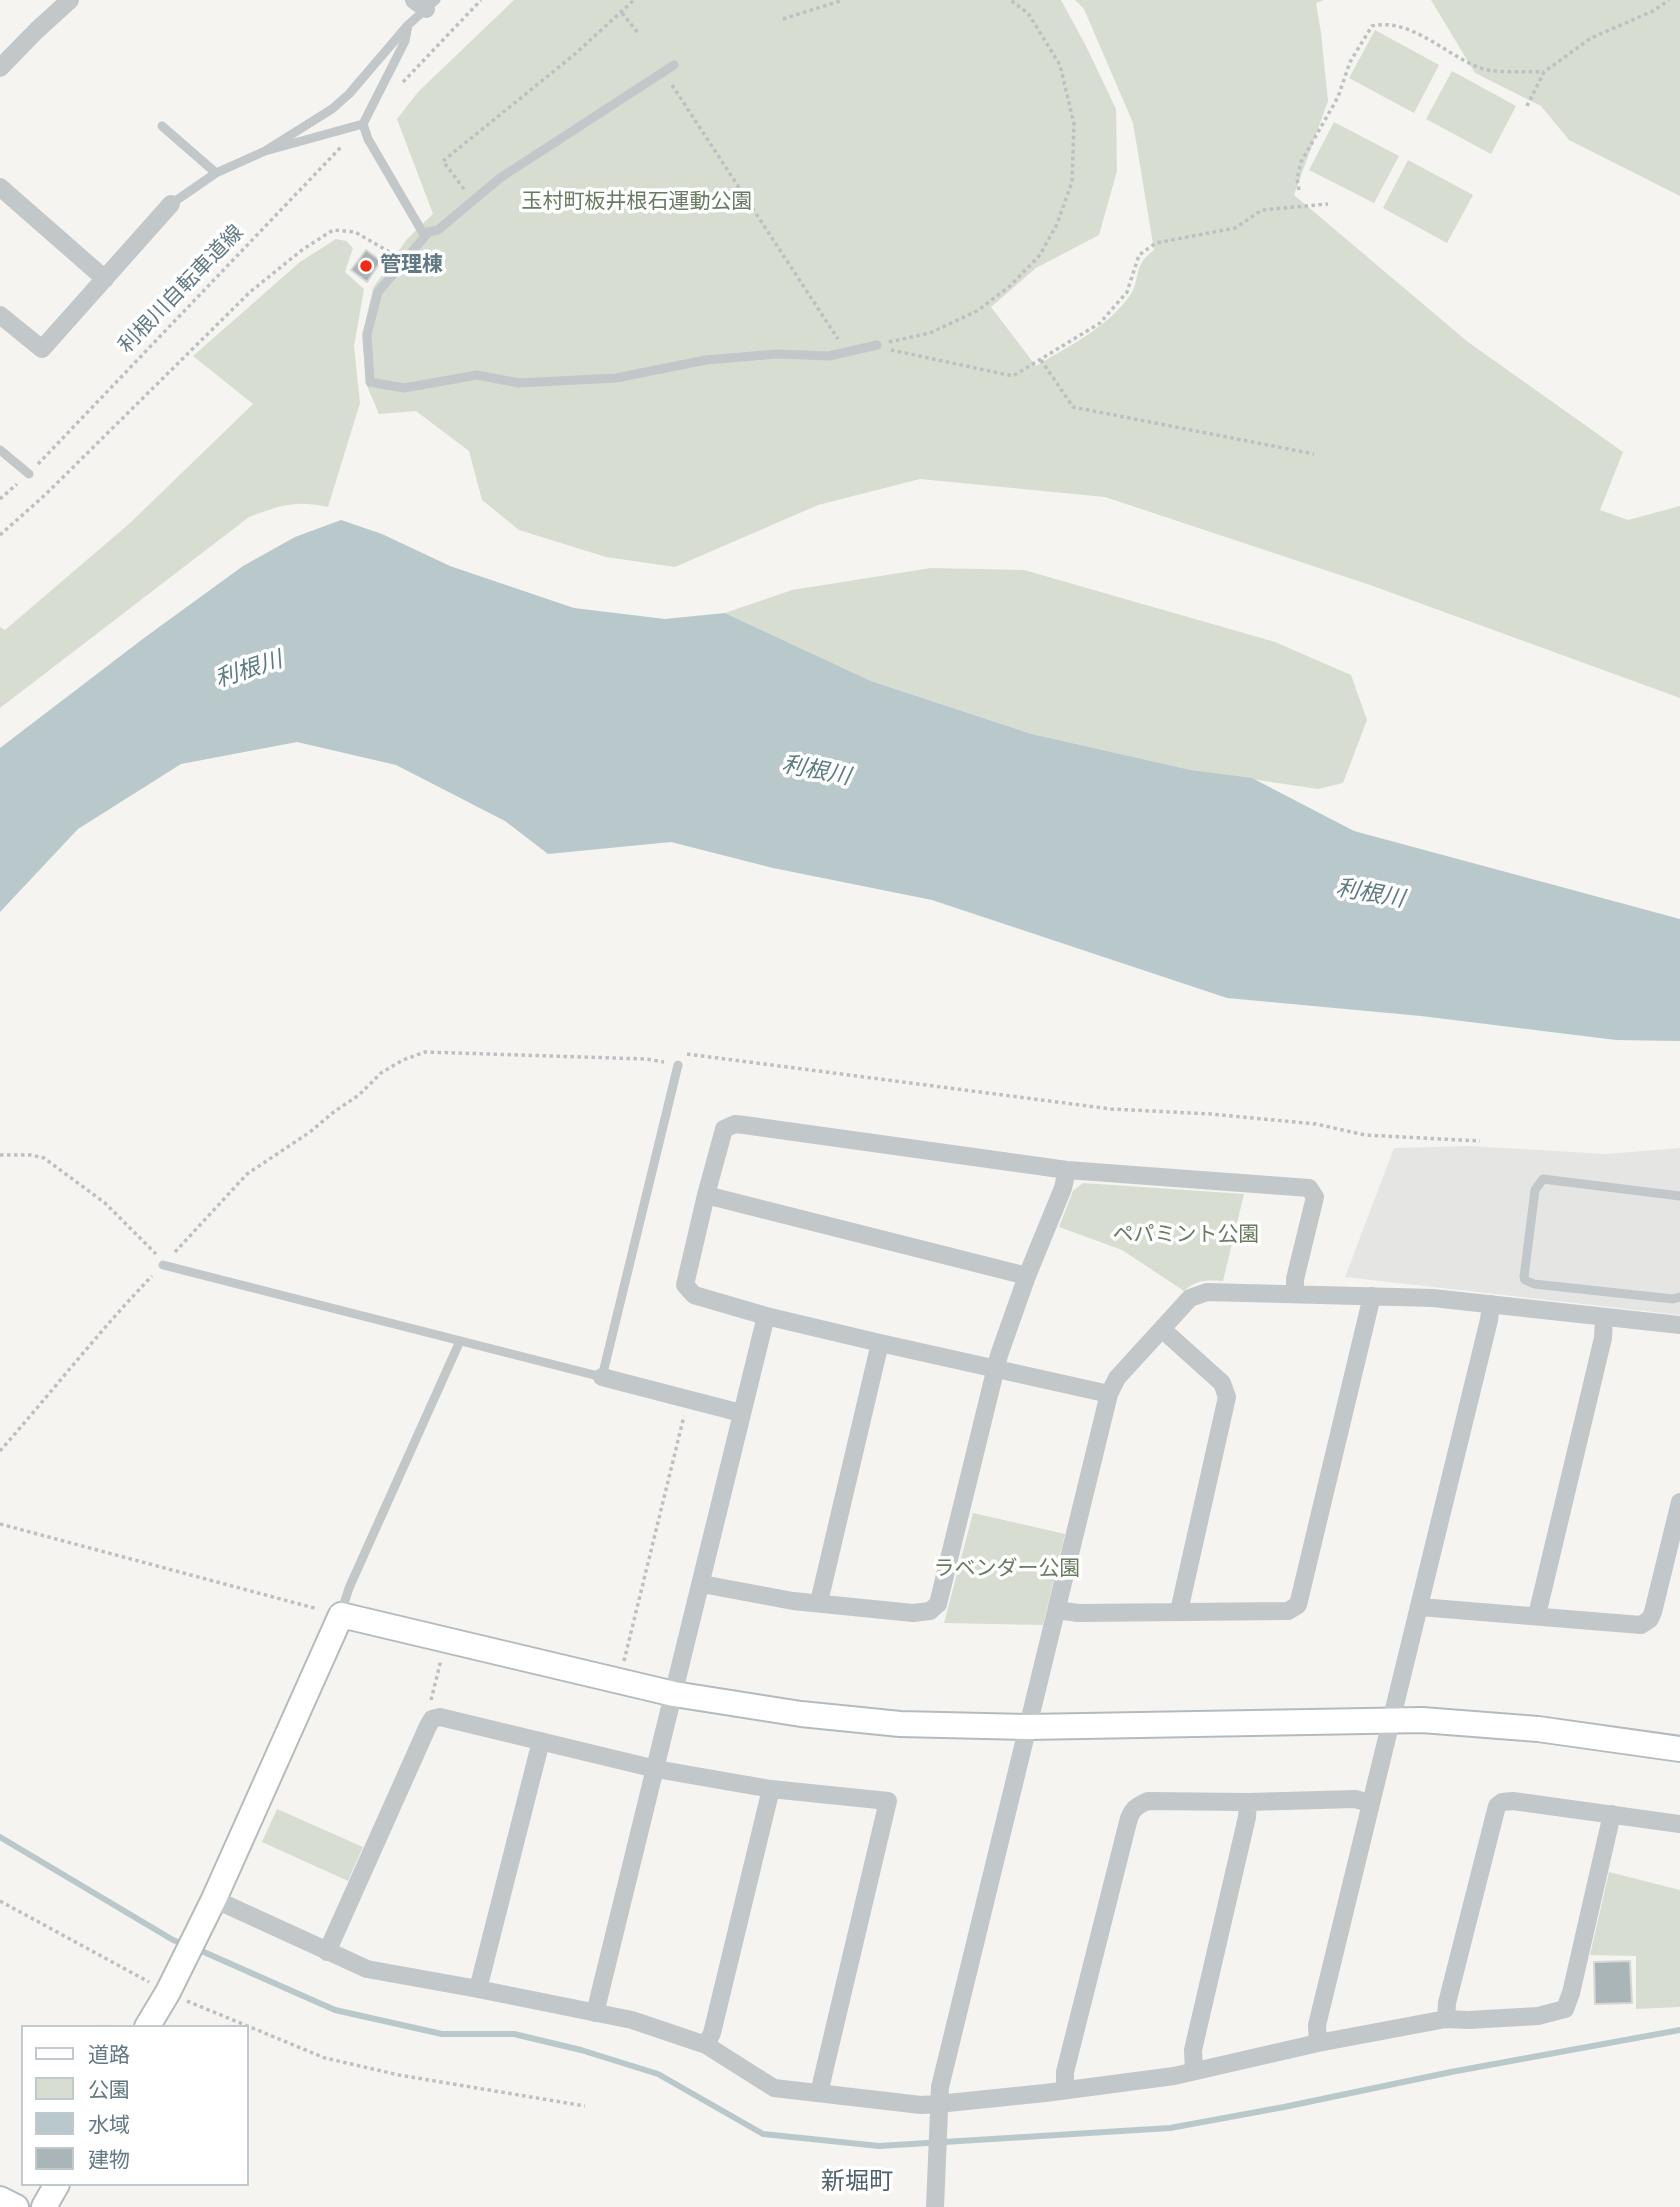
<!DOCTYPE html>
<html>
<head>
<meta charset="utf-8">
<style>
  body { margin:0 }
  #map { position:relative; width:1680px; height:2207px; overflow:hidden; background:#f5f4f0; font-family:"Titillium Web","Noto Sans JP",sans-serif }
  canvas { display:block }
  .legend { position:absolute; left:21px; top:2025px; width:228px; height:161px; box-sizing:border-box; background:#fff; border:2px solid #c0c9ce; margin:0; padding:9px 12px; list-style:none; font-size:21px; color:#617984 }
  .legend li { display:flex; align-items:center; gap:14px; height:35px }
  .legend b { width:35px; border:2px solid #c0c9ce }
</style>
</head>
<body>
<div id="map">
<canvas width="1680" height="2207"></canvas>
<ul class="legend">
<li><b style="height:9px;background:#fff"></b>道路</li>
<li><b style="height:19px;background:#d7ddd1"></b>公園</li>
<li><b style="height:19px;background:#b9c9cb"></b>水域</li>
<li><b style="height:19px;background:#aab5b8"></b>建物</li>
</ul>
</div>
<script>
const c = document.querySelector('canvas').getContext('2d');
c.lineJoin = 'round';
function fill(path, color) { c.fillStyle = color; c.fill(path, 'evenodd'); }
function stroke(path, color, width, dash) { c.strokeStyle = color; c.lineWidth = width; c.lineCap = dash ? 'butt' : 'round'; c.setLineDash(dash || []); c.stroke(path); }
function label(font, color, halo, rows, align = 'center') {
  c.font = font + ' "Titillium Web","Noto Sans JP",sans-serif'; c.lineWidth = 7; c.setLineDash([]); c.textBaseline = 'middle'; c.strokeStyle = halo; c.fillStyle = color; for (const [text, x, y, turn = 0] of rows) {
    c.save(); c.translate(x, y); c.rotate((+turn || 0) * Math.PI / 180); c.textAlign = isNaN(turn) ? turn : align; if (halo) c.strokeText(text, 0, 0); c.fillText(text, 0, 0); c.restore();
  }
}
fill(new Path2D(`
  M1470 1146 1606 1154 1680 1148V1315L1345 1277 1394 1148Z`), '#e5e6e4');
fill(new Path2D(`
  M514 0H1061L1086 46 1116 109 1117 171 1099 235 1036 268 991 307 1036 366C1069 346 1105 329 1129 297 1142 279 1131 267 1154 250L1133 123 1084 9 1075 0H1324L1316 3 1321 33 1328 101 1294 195 1468 342 1623 452 1600 510 1628 520 1680 506V698L1370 585 1105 497 920 479 818 505 675 567 606 557 519 530 482 500 469 451 416 411 379 414 367 386 362 337 373 288 407 239 433 214 397 119 418 92Z
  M1431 0H1680V196L1569 140 1541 106 1475 73Z
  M1375 30 1439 65 1414 113 1349 78Z
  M1452 71 1516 106 1491 154 1426 119Z
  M1334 122 1399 156 1374 203 1309 170Z
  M1408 160 1473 195 1447 243 1383 208Z
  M336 239 346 241 353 248 345 272 364 289 354 346 360 403 328 507C295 500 281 505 249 517L0 708V627L5 630 130 523 253 404 193 356 300 262Z
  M931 568 1024 570 1275 642 1351 675 1367 720 1343 783 1318 789 1191 770 1032 734 871 681 725 613 792 590Z
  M1083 1183 1244 1194 1223 1281C1206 1280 1197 1279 1184 1291L1122 1250 1059 1227 1073 1191Z
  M973 1513 1065 1534 1043 1625 944 1623Z
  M277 1809 363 1847 348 1881 262 1842Z
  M1609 1872 1680 1890V2007L1636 2009V1956L1590 1955Z`), '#d7ddd1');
fill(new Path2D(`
  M341 520 382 534 450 566 574 608 665 619 725 613 871 681 1032 734 1191 770 1252 778 1354 831 1680 919V1041L1616 1040 1421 1016 1227 998 932 900 773 868 671 842 548 854 505 821 396 765 297 742 181 764 78 829 0 912V748L144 638 243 566 295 537Z`), '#b9c9cb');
stroke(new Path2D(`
  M0 1837 173 1940 186 1945
  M197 1949 335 2010 442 2034H514L581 2050 658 2074 763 2134 879 2146 1170 2128 1284 2107 1451 2072 1680 2030`), '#b9c9cb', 6);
const building = new Path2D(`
  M366 250 381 261 367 282 351 270Z
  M1630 1961 1632 2003 1595 2004 1594 1962Z`);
fill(building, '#aab5b8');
stroke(building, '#d6d6d3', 2);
const secondary = new Path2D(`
  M147 2027 168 1992 214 1899 341 1615 674 1694 801 1714 900 1724 1027 1727 1422 1720 1538 1729 1680 1749
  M0 2199 16 2207
  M44 2207 57 2184`);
stroke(secondary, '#b4bbbe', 28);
stroke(new Path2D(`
  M622 13 638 33
  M783 19 843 0
  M403 82 481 0
  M672 85 838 339
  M1527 106 1544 72 1591 38 1653 11 1669 0
  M464 189 443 161 575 54 634 0
  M1299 190 1297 179 1301 162 1338 97 1350 62 1372 26C1409 17 1445 54 1478 67 1493 74 1526 71 1544 72
  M889 342 930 333 977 311 1010 286 1040 255 1057 224 1072 182 1074 124 1060 65 1028 13 1010 0
  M891 350 1013 376 1100 323 1127 292 1139 255 1156 243 1235 228 1262 210 1328 204
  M1041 360 1073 407 1314 454
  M38 464 342 146
  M0 499 17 484
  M0 535 45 495 250 292 302 250 333 230 355 232 391 253
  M687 1054 1111 1109 1211 1114 1316 1124 1365 1135 1480 1141
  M0 1155H31L44 1158 105 1203 156 1254
  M175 1252 247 1174 310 1132 335 1111 359 1095 381 1073 403 1060 425 1052 646 1059 664 1062
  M0 1451C51 1393 99 1331 152 1276
  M0 1524 318 1609
  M624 1661 684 1416
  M431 1700 441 1660
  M0 1901 149 1982
  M187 2001 325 2058 399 2075 585 2106`), '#bdc0c2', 3.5, [3.5, 3.5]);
stroke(new Path2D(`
  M363 124 405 41 408 25
  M162 126 216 173
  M265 151 363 124 368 139 423 233 438 230 500 178 674 65
  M171 204 216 173 265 151 332 109 349 94 408 25 436 0
  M427 234 378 292 367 334 370 382 404 388 477 375 519 383 616 378 706 360 777 354 829 356 877 345
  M0 450 29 474
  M1680 1196 1543 1179 1535 1190 1524 1277 1525 1280 1534 1284 1673 1299 1680 1297
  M163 1265 602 1377 678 1065
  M341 1613 349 1588 460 1341`), '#c2c7c9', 9);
stroke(new Path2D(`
  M414 0 426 9
  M0 68 37 30 70 0
  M0 187 105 279
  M0 315 42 349 171 204
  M706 1195 1027 1276
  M1163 1330 1222 1383 1227 1397 1179 1611
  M602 1377 741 1413
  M1109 1394 880 1343 766 1316 694 1295 685 1285 706 1195 724 1129 735 1124 744 1125 1067 1170 1309 1188 1315 1197 1295 1279V1294
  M702 1584 793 1601 913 1613 930 1611 938 1604 999 1355 1027 1276 1063 1188 1067 1170
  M819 1602 880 1343
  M1420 1607 1641 1625 1650 1619 1653 1612 1680 1502
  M1057 1610 1078 1613 1288 1611 1298 1605 1372 1296
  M1537 1615 1603 1338 1604 1317
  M214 1899 367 1969 478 1989 632 2020 706 2045 774 2088 921 2105 938 2104 1045 2093 1174 2076 1318 2043 1446 2019 1469 2020 1538 2016 1565 2009 1571 1993 1612 1814
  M327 1952 428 1726 432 1719 440 1717 656 1769 771 1789 888 1801 819 2093
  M478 1989 541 1741
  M595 2013 766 1316
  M1446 2019 1447 2003 1497 1806 1502 1802 1513 1801 1680 1824
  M1318 2043 1317 2025C1373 1789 1432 1555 1489 1320L1491 1304
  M706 2045 712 2033 771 1789
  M1194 2071 1193 2050 1247 1817 1248 1802
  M1065 2090V2072L1128 1822C1131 1810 1136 1806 1148 1801L1248 1802 1355 1799 1369 1803
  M935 2207 940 2087 1109 1394 1117 1378 1190 1298 1207 1292 1433 1298 1680 1325`), '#c2c7c9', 18);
stroke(secondary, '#fff', 24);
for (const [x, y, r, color] of [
  [366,266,7,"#f32b12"]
]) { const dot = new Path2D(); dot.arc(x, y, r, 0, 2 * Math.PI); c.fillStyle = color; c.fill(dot); stroke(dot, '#fff', 2.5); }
label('21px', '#697b60', '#fff', [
  ["玉村町板井根石運動公園",637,203],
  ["ペパミント公園",1186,1236],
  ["ラベンダー公園",1007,1570]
]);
label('bold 21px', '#617984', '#fff', [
  ["管理棟",380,266]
], 'left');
label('21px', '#617984', '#fff', [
  ["利根川自転車道線",182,290,-46]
]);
label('italic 23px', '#5c7c82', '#fff', [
  ["利根川",249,671,-18],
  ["利根川",816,772,11],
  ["利根川",1370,895,10]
]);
label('24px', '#4f6169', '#fff', [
  ["新堀町",857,2183]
]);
</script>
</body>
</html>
